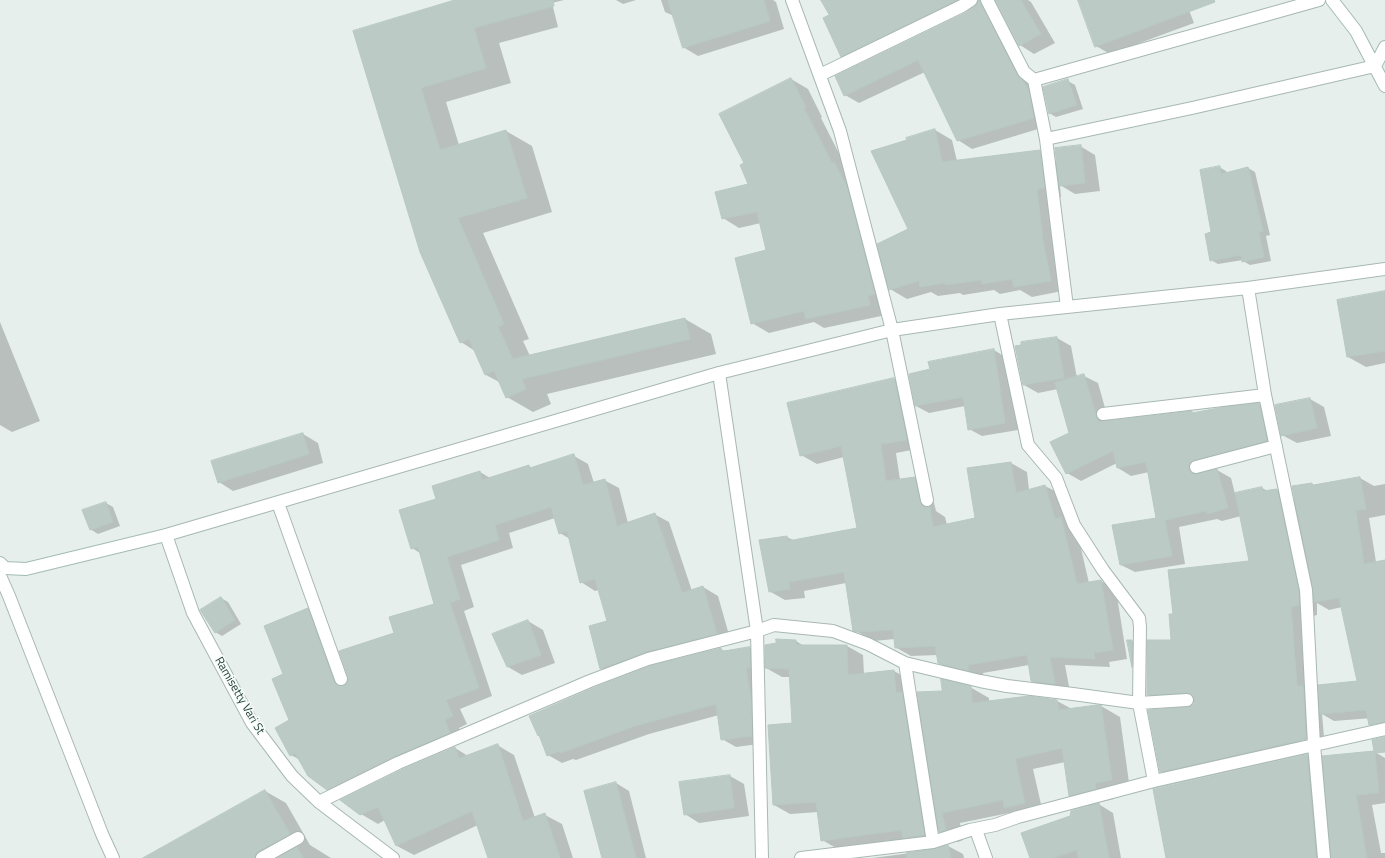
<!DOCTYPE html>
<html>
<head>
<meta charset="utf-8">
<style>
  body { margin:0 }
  canvas { display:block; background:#e6efeb }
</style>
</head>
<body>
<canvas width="1385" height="858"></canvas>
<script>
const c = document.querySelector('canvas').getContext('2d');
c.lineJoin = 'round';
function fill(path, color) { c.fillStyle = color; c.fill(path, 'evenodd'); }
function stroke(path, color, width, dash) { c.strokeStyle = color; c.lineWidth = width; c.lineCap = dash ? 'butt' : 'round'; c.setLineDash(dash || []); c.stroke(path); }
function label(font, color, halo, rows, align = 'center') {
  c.font = font + ' "Titillium Web",sans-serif'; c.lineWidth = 3.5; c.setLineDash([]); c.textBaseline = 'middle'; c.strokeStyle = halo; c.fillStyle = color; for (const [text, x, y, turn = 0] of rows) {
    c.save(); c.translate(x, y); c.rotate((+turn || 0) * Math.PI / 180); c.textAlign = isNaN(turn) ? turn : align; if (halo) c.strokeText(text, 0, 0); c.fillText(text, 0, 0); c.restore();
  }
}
fill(new Path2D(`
  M459 0H564L552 3 558 27 499 43 511 83 446 102 459 145 506 131 532 146 552 212 483 233 529 339 523 341 530 356 685 319 711 334 716 354 547 394 551 404 533 412 507 397 501 383 486 375 475 351 461 342 354 32Z
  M616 0H636L623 4Z
  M661 0H773L776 2 784 29 698 56 683 47 674 16 665 12Z
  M822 0H965L855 64 841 56 830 16Z
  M1006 0H1028L1031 2 1055 43 1034 54 1020 45Z
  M1079 0H1185L1194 23 1110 54 1096 46Z
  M984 12 998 20 1031 85 1048 126 972 149 958 140 925 72 859 103 845 95Z
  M791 79 808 89 822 117 821 118 848 171 886 315 824 328 814 322 769 333 752 323 768 251 761 223 739 228 723 218 750 185 746 164Z
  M1068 81 1075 85 1083 109 1056 117 1049 113Z
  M935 130 952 140 957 161 1040 151 1057 162 1080 146 1095 155 1100 191 1075 194 1060 185 1061 197 1053 198 1067 290 1032 297 1020 290 1000 294 994 290 963 295 960 293 938 296 931 292 907 299 890 289 910 229 908 140Z
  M1219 167 1226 171 1227 173 1248 168 1255 172 1270 235 1266 236 1271 261 1250 265 1243 261V260L1218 264 1211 260Z
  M1385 292V363L1366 367 1348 357Z
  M0 322 40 421 12 432 0 425Z
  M1057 338 1071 346 1077 378 1084 376 1098 383 1109 422 1192 412 1195 414 1259 404 1273 412 1280 448 1208 467 1201 474 1217 470 1231 478 1235 494 1262 488 1268 491 1277 490 1296 501 1312 484 1315 486 1360 478 1374 486 1385 484V515L1369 518 1376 562 1385 561V723H1382L1372 718 1334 721 1322 714 1324 737 1299 741 1300 755 1179 782 1161 771 1188 708 1196 703 1166 705 1148 694 1172 641 1174 615 1250 562 1241 516 1222 521 1217 519 1179 527 1185 564 1135 572 1121 565 1157 519 1149 472 1131 476 1118 468 1117 463 1081 481 1067 473 1070 433 1058 389 1038 393 1024 385ZM1317 603 1329 610 1342 607 1358 682 1320 697 1315 694 1309 617 1317 615Z
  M994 350 1007 358 1018 430 982 436 969 429 965 406 929 413 916 406Z
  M894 379 909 388 922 448 896 453 900 480 914 478 930 487 936 511 945 517 947 525 976 519 968 469 1011 463 1027 472 1029 490 1045 486 1061 494 1076 527 1089 583 1101 581 1116 590 1127 659 1109 662 1110 667 1065 665 1070 692 1047 690 1032 681 1029 665 983 673 984 679 954 672 939 663 938 655 911 656 895 647V639L874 641 854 630 846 583 804 591 805 598 785 600 769 591 761 541 787 537 795 541 858 529 844 457 817 464 801 455Z
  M1310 399 1324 407 1331 436 1297 443 1282 435Z
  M303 434 318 443 323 463 233 491 219 482Z
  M574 456 588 464 594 483 604 480 619 488 628 523 654 514 669 522 692 591 703 587 718 596 731 642 661 660 615 677 601 668 608 622 599 590 595 591 581 582 570 539 560 533 555 518 509 533 513 548 461 565 474 607 464 611 492 696 460 709 467 724 459 728 464 741 409 764 342 797 328 789 300 760 291 755V721L285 675 308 610 322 618 346 685 395 633 436 605 420 553 412 548 437 499 480 472 490 478 529 466 532 468Z
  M106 503 113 507 120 526 98 534 90 529Z
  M221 598 228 602 241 624 222 636 215 632Z
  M528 621 543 630 555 663 522 675 508 667 493 635Z
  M796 641 804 646H847L863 655 864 674 894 671 910 680 912 699 920 704 944 692 970 687 989 698V702L1057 701 1072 709 1101 706 1120 717 1130 790 1113 793 1114 799 1097 803 1113 813 1121 858H1031L1071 817 1090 807 1070 795 1065 762 1033 769 1043 813 1024 817 1014 812 960 823 963 840 958 842 938 830 940 844 838 849 822 840 818 812 790 814 774 805 793 724 791 677H782L766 668Z
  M1128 641H1132L1139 645V670L1133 667Z
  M750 648 764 656V675H760L765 706 766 743 736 747 722 739 719 715 649 734 576 760 573 759 562 763 548 755 540 736 538 735 721 649 726 652Z
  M497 745 514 755 535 818 545 815 562 824 573 858H489L478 825 414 855 397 846 385 820 378 824 361 814 455 748 468 756Z
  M1375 752 1385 758V803L1372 805 1381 853H1385V858H1167L1154 790 1307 755 1324 765Z
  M730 776 744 784 749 816 699 823 685 814Z
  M616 783 629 791 646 858H603Z
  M265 791 286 803 310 845 331 858H152Z
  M948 846 963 854 964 858H872L934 850Z`), '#0003');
const building = new Path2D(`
  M455 0H553L554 6 474 28 486 68 421 88 440 150 506 130 527 198 458 218 504 324 498 327 513 359 685 318 690 339 522 379 526 389 506 398 494 371 485 375 469 339 460 343 420 252 353 31Z
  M668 0H764L770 21 683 48Z
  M821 0H957L841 57 823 18 829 15Z
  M978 0H980L1017 75 1023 81 1029 91 1034 118 957 141 918 60 844 96 835 76 965 13 975 6Z
  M995 0H1021L1041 34 1019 46Z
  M1078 0H1214L1215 2 1095 47Z
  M791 78 806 107 804 108 832 163 834 162 847 187 875 294 868 296 870 305 806 319 804 311 751 324 735 258 766 250 757 212 722 219 715 192 748 184 740 165 744 163 719 114Z
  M1068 79 1077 105 1049 114 1043 87Z
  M935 129 942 162 1040 150 1045 188 1037 189 1043 240 1051 281 1014 287 1012 279 982 284 981 280 945 285V283L920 287 919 281 889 290 877 244 908 229 871 151 907 140 906 138Z
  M1081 145 1085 183 1059 186 1055 148Z
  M1220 166 1221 174 1248 167 1263 231 1259 232 1264 257 1242 262 1241 255 1210 261 1205 234 1211 232 1200 170Z
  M1385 291V351L1347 357 1337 300Z
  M1057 337 1064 378 1023 385 1015 346 1021 345V342Z
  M994 349 1005 423 968 430 963 397 915 406 909 374 930 369 928 362Z
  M1084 374 1098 422 1192 411V413L1224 407 1259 403 1267 441 1194 460 1189 465V469L1191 473 1194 474 1217 469 1228 508 1207 514 1206 511 1165 520 1172 556 1120 565 1112 525 1156 518 1146 462 1117 468 1113 451 1066 474 1050 442 1069 433 1055 383Z
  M894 378 907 440 881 444 886 481 915 477 921 505 925 507H930L933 527 975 518 967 468 1011 462 1016 493 1045 485 1055 519 1061 517 1077 584 1101 580 1113 650 1094 653 1095 659 1050 657 1055 684 1031 681 1027 655 968 665 969 671 938 663 935 646 895 648 893 630 858 632 853 631 844 572 789 582 790 589 769 592 759 540 787 536 788 541 857 528 841 446 800 456 787 403Z
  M1310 398 1317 428 1281 436 1275 405Z
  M303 433 309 454 218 483 211 461Z
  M574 454 583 485 605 479 617 526 655 513 682 593 703 586 717 634 646 652 600 669 589 626 607 621 595 579 580 583 567 531 559 534 551 507 495 525 499 540 447 557 460 599 450 603 479 688 446 700 453 716 445 720 450 733 395 756 327 790 308 776 295 753 290 756 275 728 289 720 272 679 283 674 264 626 308 608 334 682 339 686H344L348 681V677L339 651 394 633 389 617 434 604 418 547 411 549 399 510 436 499 432 486 480 471 482 480 529 465V468Z
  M1360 477 1366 509 1356 511 1364 564 1385 560V722L1369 725 1366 710 1320 714 1318 685 1357 681 1339 598 1314 602 1313 588 1292 486 1312 483V485Z
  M1262 487 1263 491 1277 489 1299 591V605L1291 607 1297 686H1303L1306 739 1160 772 1148 710 1188 707 1194 704V700L1193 696 1187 693 1147 695V640H1171L1169 614H1173L1168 570 1249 561 1235 493Z
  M106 502 113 522 90 530 82 510Z
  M221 597 235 620 215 633 200 610Z
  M528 620 541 655 507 667 492 634Z
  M776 639 796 640V645H847L848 675 894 670 896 693 902 692 924 835 903 838 901 830 821 841 816 802 773 805 768 725 792 723 789 669 765 668V645L776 643Z
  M1127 640H1132V667Z
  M750 647V668H746L751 698 752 736 721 740 716 704 635 726 561 753 560 751 547 756 539 735 538 736 529 716 593 688 650 666 721 648 722 651Z
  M941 679 971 686 972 703 1029 696 1057 700 1059 710 1097 705H1101L1112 780 1095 783 1096 789 1069 796 1062 748 1015 759 1025 803 1004 808 1003 800 942 813 946 830 939 832 917 692 942 691Z
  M1385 737V752L1375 753 1379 793 1356 795 1367 858H1331L1322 756 1374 751 1372 740Z
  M498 744 523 821 545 813 560 858H488L472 811 396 846 378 807 360 815 340 800 401 770 455 747 459 758Z
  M1307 754 1316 858H1166L1153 789Z
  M730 775 734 808 684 815 679 782Z
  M616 782 636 858H602L584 791Z
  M265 790 290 834 258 851 255 854V858H143Z
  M1099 803 1109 858H1078L1077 850 1052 858H1030L1021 833 1070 816 1071 811Z
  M948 845 951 858H907L906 853 934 849Z
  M297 847 303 858H277Z`);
fill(building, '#bbcac4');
stroke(building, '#b8c9c2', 1);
const street = new Path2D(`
  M792 0 840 131 892 330 927 500
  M987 0 1024 72 1034 80 1046 139 1067 307
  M820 75 962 6 971 0
  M1034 80 1319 0
  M1046 139 1192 108 1375 66
  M1248 288 1265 395 1306 590 1314 745 1324 858
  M1000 314 1028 445 1056 478 1074 525 1103 570 1139 618 1140 627 1139 703 1154 781
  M719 373 757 631 762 858
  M1103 414 1265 395
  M1196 467 1276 446
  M278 503 341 679
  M1 578 9 596 102 834 113 858
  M905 663 933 842
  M319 802 398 763 590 681 648 659 757 631 774 625 833 631 868 644 905 663 980 681 1007 686 1073 694 1139 703 1187 700
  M976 830 986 858
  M262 858 298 838
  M393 858 319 802 292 776 252 723 193 613 166 535 719 373 892 330 1000 314 1248 288 1385 269
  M801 858 933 842 970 830 995 825 1018 817 1154 781 1385 729`);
const secondary = new Path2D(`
  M1332 0 1356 31 1385 86
  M1375 66 1385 47
  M0 563 5 568 26 569 166 535`);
stroke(street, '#a8b8b2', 14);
stroke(secondary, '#a4bbb3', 14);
stroke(street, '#fff', 12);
stroke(secondary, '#fff', 12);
label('12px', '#24423a', '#f7fbf9', [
  ["Ramisetty Vari St",239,696,60]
]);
</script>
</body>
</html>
